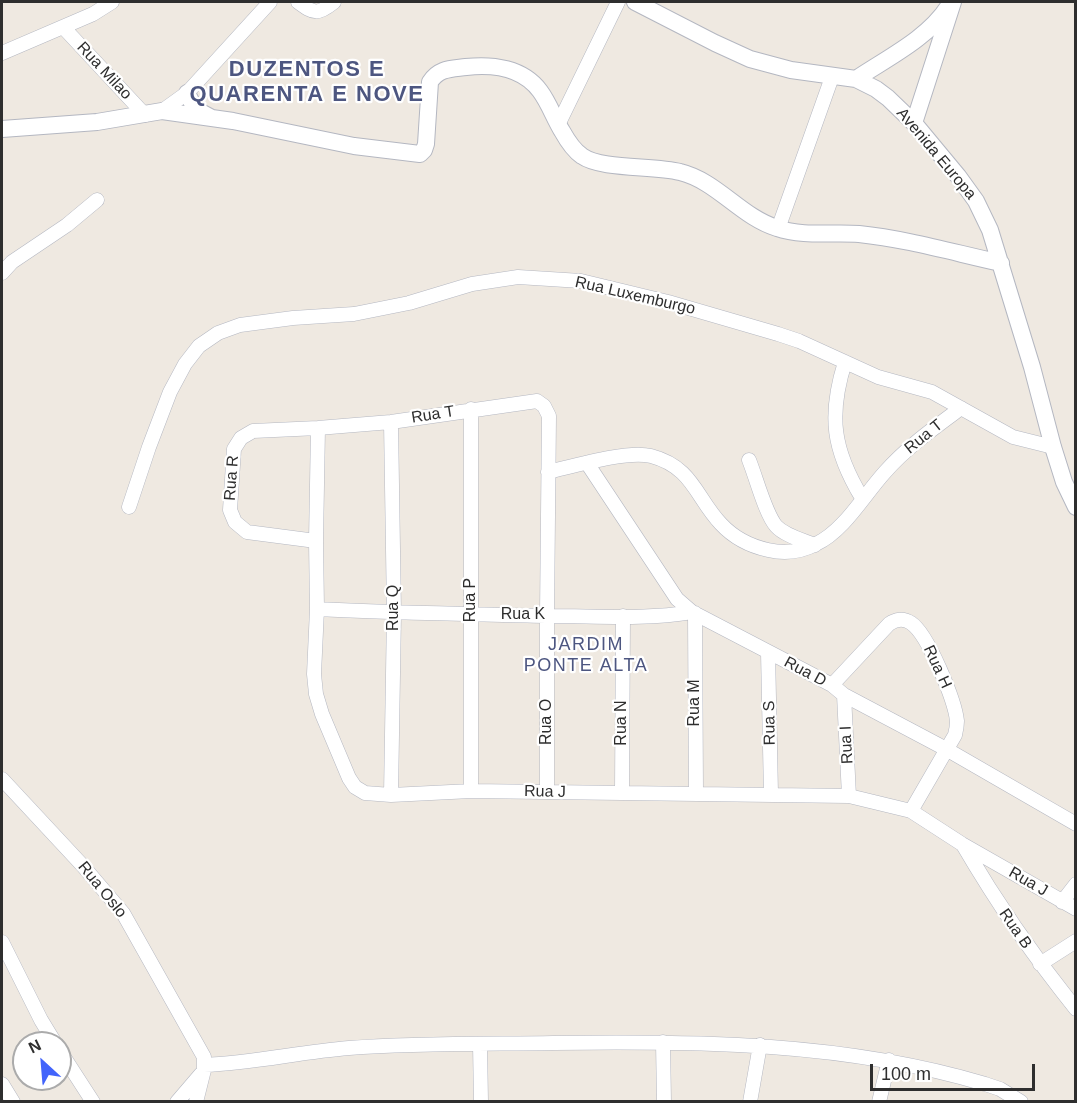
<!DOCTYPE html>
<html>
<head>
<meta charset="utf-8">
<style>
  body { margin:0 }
  #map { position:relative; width:1077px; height:1103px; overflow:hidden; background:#efe9e1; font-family:Arial,sans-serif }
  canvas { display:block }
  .frame { position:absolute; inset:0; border:3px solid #2e2e2e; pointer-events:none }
  .north { position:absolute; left:12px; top:1031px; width:60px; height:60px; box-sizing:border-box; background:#fff; border:2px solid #ababab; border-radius:50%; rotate:334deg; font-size:16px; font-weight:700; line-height:24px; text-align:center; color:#2e2e2e }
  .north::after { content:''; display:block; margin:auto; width:21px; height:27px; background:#4264fb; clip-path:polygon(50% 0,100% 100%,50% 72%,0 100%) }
  .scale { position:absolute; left:870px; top:1064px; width:165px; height:27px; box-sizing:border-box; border:3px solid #2e2e2e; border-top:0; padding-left:8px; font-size:18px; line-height:21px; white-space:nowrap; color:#2e2e2e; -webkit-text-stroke:4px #fff; paint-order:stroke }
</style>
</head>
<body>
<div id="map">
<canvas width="1077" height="1103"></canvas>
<div class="frame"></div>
<div class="north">N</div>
<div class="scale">100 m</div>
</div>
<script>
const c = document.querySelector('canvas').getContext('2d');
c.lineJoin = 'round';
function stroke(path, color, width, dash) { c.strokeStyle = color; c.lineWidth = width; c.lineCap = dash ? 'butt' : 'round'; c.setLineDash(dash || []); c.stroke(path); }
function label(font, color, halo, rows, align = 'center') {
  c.font = font + ' Arial,sans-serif'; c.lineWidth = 4.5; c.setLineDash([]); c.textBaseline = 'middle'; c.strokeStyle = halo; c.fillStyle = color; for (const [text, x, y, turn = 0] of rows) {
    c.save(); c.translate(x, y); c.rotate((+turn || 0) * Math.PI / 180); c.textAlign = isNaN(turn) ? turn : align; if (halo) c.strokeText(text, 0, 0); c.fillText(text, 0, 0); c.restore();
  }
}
const minor = new Path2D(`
  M298 2C314 14 318 15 334 2
  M63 27 145 115
  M2 53 93 14 112 2
  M162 111 187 93 270 2
  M558 125 618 2
  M778 229 832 77
  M2 273 12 262 67 225 97 200
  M845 362C828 416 833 450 862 498
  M471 409V791
  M318 428 316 541 317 609 314 674 316 694 322 714 349 778 355 787 365 793 391 795 471 791 849 796 911 811 962 844 1076 909
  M749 460C756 477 765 513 776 526 785 536 803 540 815 545
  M587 463 677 599 692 612 832 685 844 695 946 749 1076 824
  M548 472C574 466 627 450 651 456 693 467 696 498 721 524 734 538 750 546 768 550 785 554 801 552 816 544 844 531 864 495 885 472 907 447 934 428 961 408
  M129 507 149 447 170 392 185 364 199 346 218 333 240 325 293 318 354 314 409 303 472 284 518 277 581 281 668 302 778 334 799 341 878 377 932 392 1013 437 1053 447
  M316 541 247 532 235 522 230 510 234 449 241 438 253 431 318 428 391 422 537 401 544 406 549 416 547 615V792
  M317 609C395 613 472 614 551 616 597 616 646 620 692 612
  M695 613 696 793
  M768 652 771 794
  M832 685 889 624C896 619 904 618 911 623 928 634 955 701 957 721 957 726 956 731 955 735L911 811
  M844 695 849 796
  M2 779 83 866 123 913 204 1057V1070L196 1102
  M622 793 623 616
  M391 795 394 613 391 422
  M963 845C997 903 1034 957 1076 1009
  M1062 902 1076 884
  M2 942 41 1020 55 1043
  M1040 964 1076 941
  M663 1042 664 1102
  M480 1044 481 1102
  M60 1051 93 1102
  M204 1065C253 1063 300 1052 349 1048 417 1043 485 1044 553 1043 698 1041 845 1042 985 1084L1000 1089 1021 1102
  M2 1084 13 1102
  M177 1102 201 1074
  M750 1102 760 1045
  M879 1102 889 1060`);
const tertiary = new Path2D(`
  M635 2 715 43 750 59 791 70 856 79 876 89 888 98 914 123 958 176 976 201 990 230 1032 367 1053 447 1064 482 1076 507
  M856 79C887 58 927 39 948 7
  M187 93 195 109 210 117
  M914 123 953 2
  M2 129 97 122 162 111 233 121 354 146 420 154 424 150 426 144 430 82C439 68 451 69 466 67 493 64 523 68 540 91 549 103 554 118 562 131 567 140 573 150 582 156 602 170 654 165 680 172 717 181 741 217 777 228 803 237 833 232 859 234 907 239 955 253 1001 263`);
stroke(minor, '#b4b7c1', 15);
stroke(tertiary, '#b4b7c1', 18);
stroke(minor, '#fff', 14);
stroke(tertiary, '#fff', 16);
label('16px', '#2e2e2e', '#fff', [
  ["Rua Milao",104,71,47],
  ["Avenida Europa",936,154,50],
  ["Rua Luxemburgo",635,296,13],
  ["Rua T",433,415,-9],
  ["Rua T",924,437,-39],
  ["Rua R",232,478,-86],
  ["Rua P",471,600,-90],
  ["Rua Q",394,608,-90],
  ["Rua K",523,615],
  ["Rua H",937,667,65],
  ["Rua D",805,672,28],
  ["Rua M",695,703,-90],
  ["Rua O",547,722,-90],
  ["Rua N",622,723,-90],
  ["Rua S",770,723,-91],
  ["Rua I",847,745,-93],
  ["Rua J",545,792,1],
  ["Rua J",1028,882,30],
  ["Rua Oslo",102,890,51],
  ["Rua B",1015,929,55]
]);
c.letterSpacing = '1.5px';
label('18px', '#4d5680', '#fff', [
  ["JARDIM",586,645],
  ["PONTE ALTA",586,666]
]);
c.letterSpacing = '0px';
c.letterSpacing = '1.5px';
label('bold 22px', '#4d5680', '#fff', [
  ["DUZENTOS E",307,70],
  ["QUARENTA E NOVE",307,95]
]);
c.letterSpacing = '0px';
</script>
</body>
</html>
